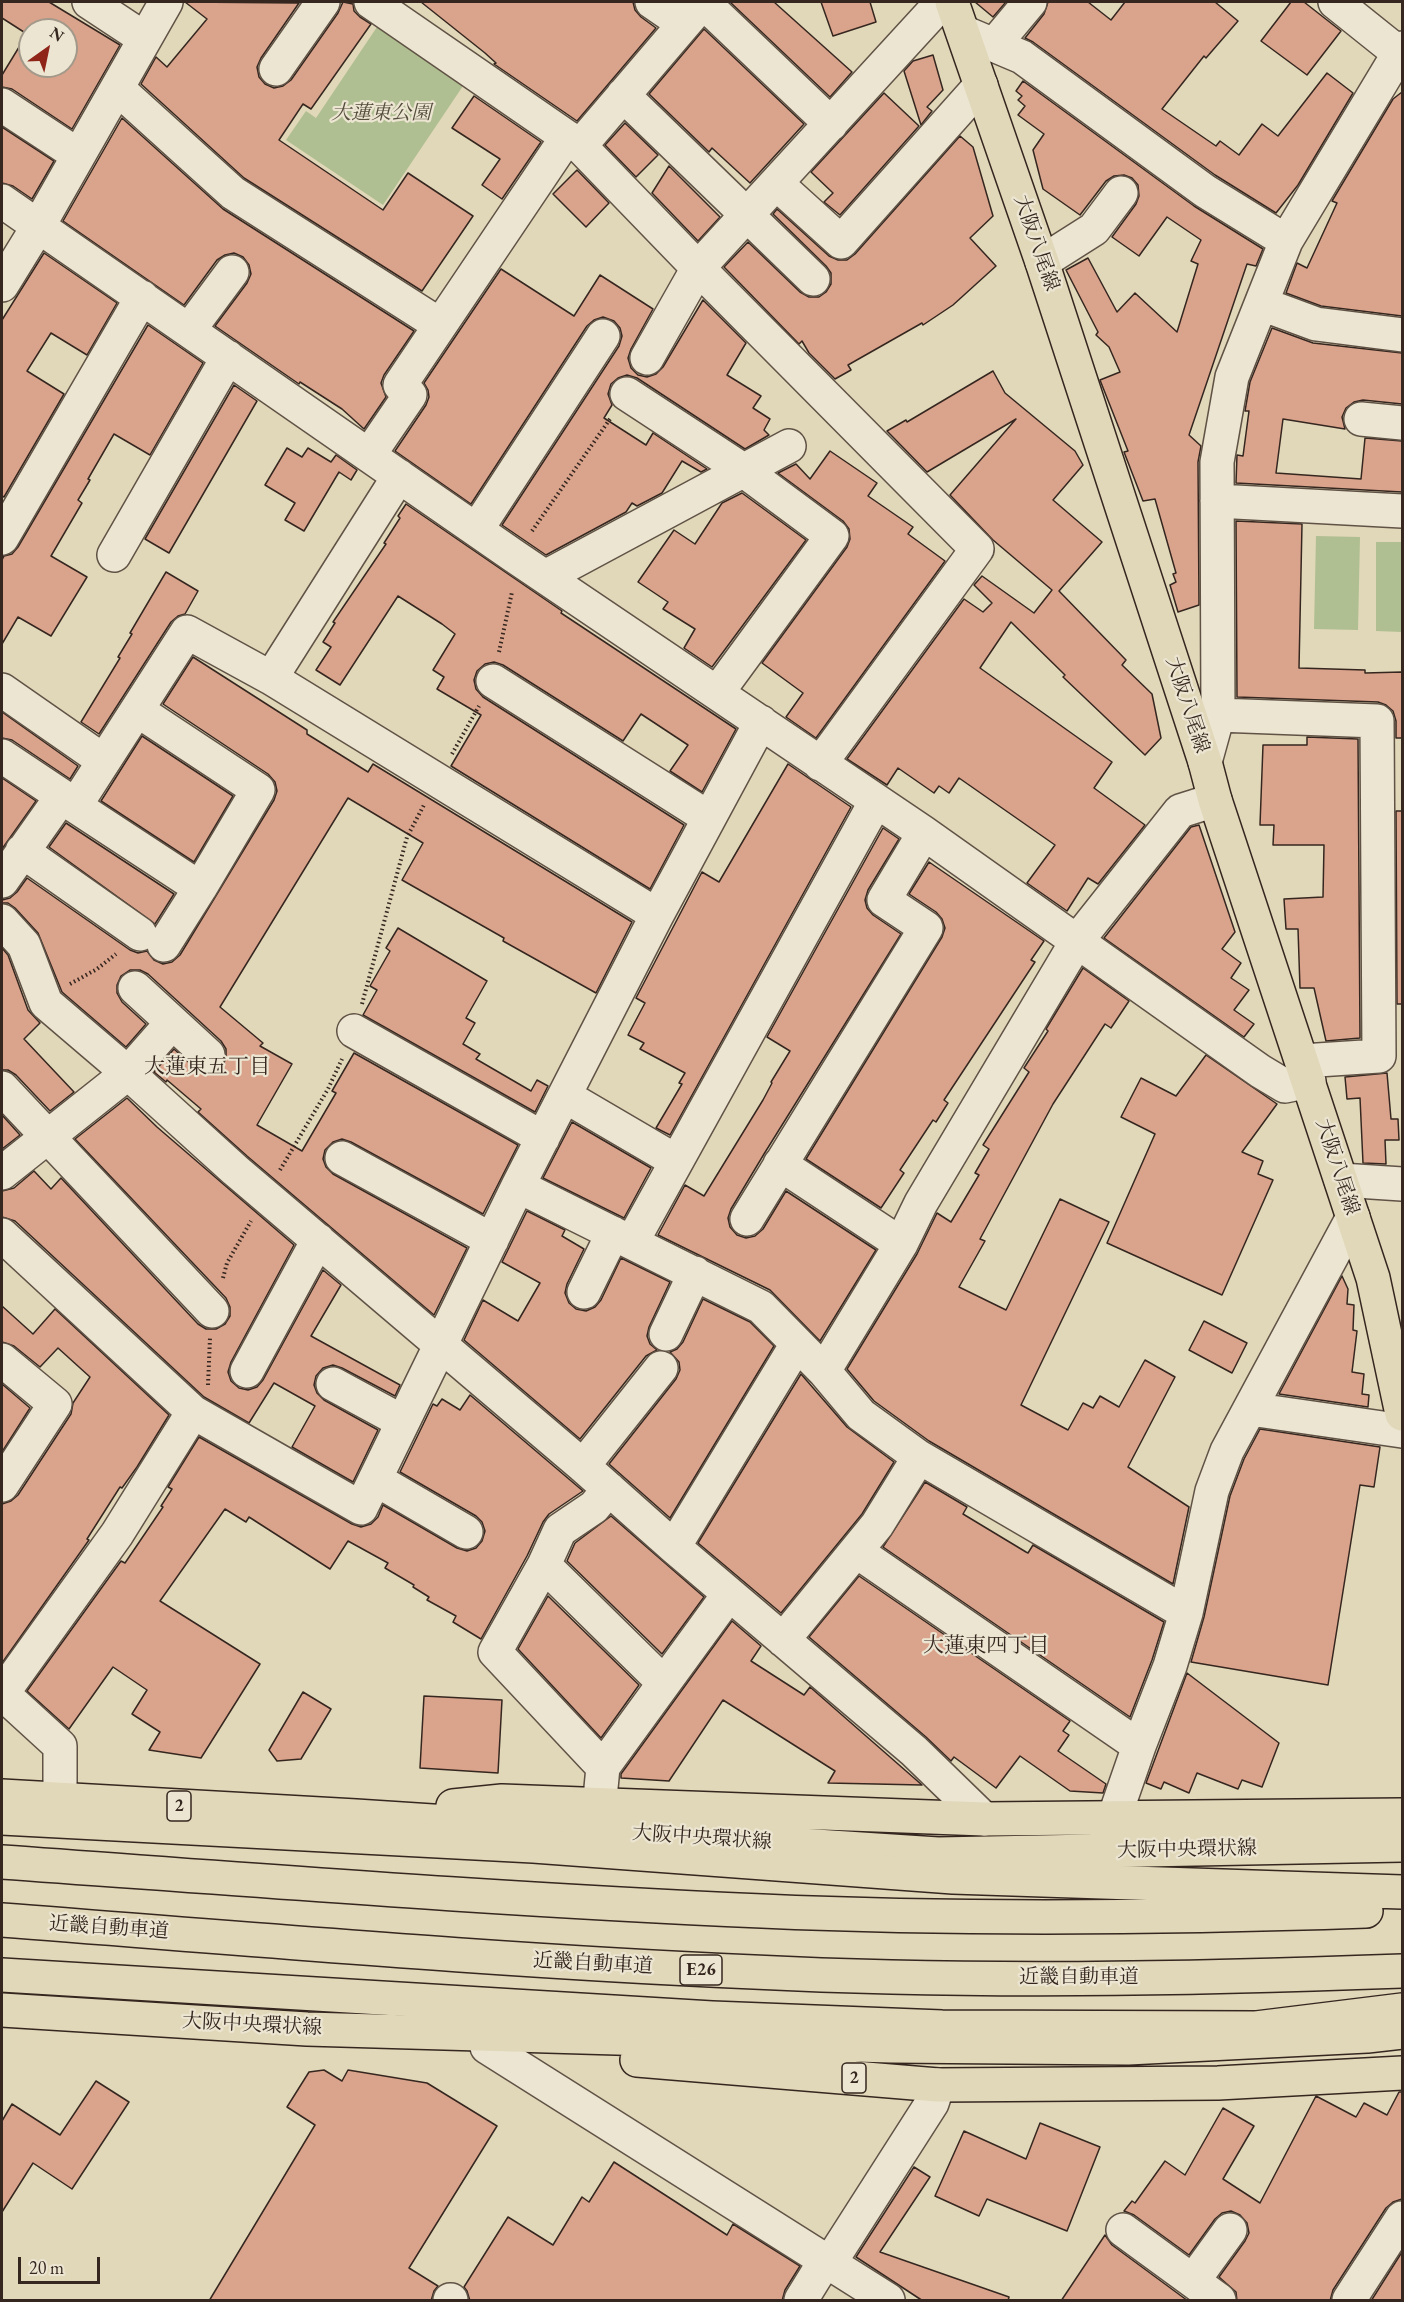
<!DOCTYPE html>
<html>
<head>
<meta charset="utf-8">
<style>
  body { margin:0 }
  #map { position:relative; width:1404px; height:2302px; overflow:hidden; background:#e1d7b9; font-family:"EB Garamond",serif }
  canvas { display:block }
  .frame { position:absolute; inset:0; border:3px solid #35271f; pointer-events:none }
  .north { position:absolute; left:18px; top:18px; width:60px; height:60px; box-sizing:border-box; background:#ece5d2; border:2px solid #a3998a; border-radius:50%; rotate:33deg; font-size:16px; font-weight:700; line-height:24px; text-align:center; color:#35271f }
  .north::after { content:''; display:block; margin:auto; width:21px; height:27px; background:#8f2418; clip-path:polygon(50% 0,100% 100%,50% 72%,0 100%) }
  .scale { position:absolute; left:18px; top:2257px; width:82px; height:27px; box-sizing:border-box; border:3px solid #35271f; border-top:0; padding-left:8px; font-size:18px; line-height:21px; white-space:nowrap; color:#35271f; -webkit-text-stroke:4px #ece5d2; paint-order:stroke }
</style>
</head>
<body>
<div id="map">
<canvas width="1404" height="2302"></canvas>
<div class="frame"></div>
<div class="north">N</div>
<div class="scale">20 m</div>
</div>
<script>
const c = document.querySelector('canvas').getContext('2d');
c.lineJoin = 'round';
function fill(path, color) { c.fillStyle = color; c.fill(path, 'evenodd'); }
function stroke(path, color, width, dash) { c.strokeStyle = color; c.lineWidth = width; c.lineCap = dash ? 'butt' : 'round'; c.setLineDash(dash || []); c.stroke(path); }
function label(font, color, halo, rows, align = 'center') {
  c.font = font + ' "EB Garamond","Noto Serif JP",serif'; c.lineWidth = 4.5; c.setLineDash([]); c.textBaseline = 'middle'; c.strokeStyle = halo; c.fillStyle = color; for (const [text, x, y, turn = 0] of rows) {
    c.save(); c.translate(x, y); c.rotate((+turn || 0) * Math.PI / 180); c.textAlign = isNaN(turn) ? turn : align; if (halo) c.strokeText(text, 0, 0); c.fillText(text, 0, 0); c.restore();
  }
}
fill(new Path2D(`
  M383 18 469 77 383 205 286 140 306 111 316 118Z
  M1316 536 1360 537 1358 630 1314 629Z
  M1376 542H1402V632L1376 631Z`), '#b0bf91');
const building = new Path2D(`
  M2 2H49L120 45 72 129 12 89 2 87V75L27 34 2 18ZM30 30H66V66H30Z
  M185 2 299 3 261 58 257 67 259 77 265 84 274 88 283 86 291 80 338 13 343 2 353 4 354 11 360 17 371 24 311 109 303 104 279 140 383 210 408 173 473 216 422 291 244 178 141 84 156 57 167 67 207 19Z
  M421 2H633L635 10 641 17 656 28 577 121 494 64 496 63 485 53Z
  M730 2H774L852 72 830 97Z
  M821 2H870L876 22 833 36Z
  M975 2H1006L993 17Z
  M1048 2H1088L1111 20 1125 2H1215L1238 21 1206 58 1204 56 1162 109 1216 146 1220 141 1239 155 1262 124 1278 136 1327 73 1353 93 1298 185 1276 213 1215 175 1033 42 1025 38 1044 14Z
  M1291 2H1304L1341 31 1307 75 1261 41Z
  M704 29 804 124 750 183 712 148 709 152 649 94Z
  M933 55 943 90 927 107 932 111 921 125 904 71 913 61Z
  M1023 81 1194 206 1263 249 1256 266 1247 264 1189 435 1201 446 1198 462 1199 605 1178 612 1170 585 1176 582 1173 574 1176 573 1155 499 1143 501 1124 452 1128 451 1100 380 1120 372 1109 347 1096 335 1098 332 1066 270 1088 258 1117 312 1135 293 1177 332 1198 264 1191 261 1201 240 1167 217 1139 256 1112 237 1136 204 1139 196 1138 185 1132 178 1124 175 1114 176 1106 181 1080 215 1043 189 1033 150 1044 134 1018 115 1025 106 1018 100 1022 96 1016 91Z
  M1402 92V316L1321 306 1286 293 1297 263 1307 268 1337 203 1332 201 1393 99Z
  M884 93 919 126 840 215 824 202 833 193 811 172Z
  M474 96 541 142 502 199 482 185 500 159 452 128Z
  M122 118 223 209 414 331 384 375 381 383 386 397 364 429 342 409 300 382 299 384 215 326 247 283 251 274 249 265 243 257 234 253 225 255 217 260 184 305 63 221Z
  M625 123 658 155 636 177 605 145Z
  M2 127 54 161 32 199 13 186 2 183Z
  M960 136 973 147 993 216 970 238 996 266 953 305 923 325 922 323 848 365 851 370 835 379 809 353 802 341 799 344 724 267 748 242 800 292 809 297H819L826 292 831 284V273L826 266 773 214 777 209 829 256 838 260H847L855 254Z
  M669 166 720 217 698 241 652 193Z
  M577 170 609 203 586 227 553 194Z
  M44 253 117 303 87 355 51 333 27 371 64 394 4 497 2 496V320Z
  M501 269 574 316 600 275 653 309 631 349 628 358 631 368 638 375 647 377 656 374 663 367 703 300 746 343 727 375 761 396 753 408 770 419 764 430 769 435 745 449 637 378 627 375 618 378 611 384 608 394 612 405 604 418 646 445 653 433 707 469 701 472 682 461 662 493 637 506 632 503 626 512 546 555 502 525 619 346 622 336 620 328 614 321 603 317 594 320 587 326 471 504 395 451 426 405 429 397 428 390 424 383Z
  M148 325 203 363 150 455 114 434 88 479 90 480 78 500 82 503 51 556 87 577 51 636 18 617 2 644V560L4 556 12 554 18 547Z
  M1272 328 1313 343 1402 353V404L1363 400 1354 402 1346 408 1342 417 1345 429 1283 419 1276 473 1361 479 1365 438 1402 441V492L1236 483 1237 455 1243 456 1249 411H1245L1250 382Z
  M993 371 1005 393 1075 451 1083 465 1053 500 1102 542 1059 591 1126 660 1122 665 1152 694 1161 738 1145 755 1063 677 1065 675 1011 622 980 668 1112 762 1094 788 1145 825 1098 884 1088 878 1067 911 1027 883 1055 845 959 778 949 793 939 786 934 793 898 768 887 785 847 759 964 599 983 612 992 603 974 585 982 576 1034 613 1052 590 993 540 950 495 1016 419 927 472 887 431 906 420 907 422Z
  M234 385 257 401 169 553 145 539Z
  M287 448 302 457 308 448 331 462 336 455 357 470 351 480 339 472 304 531 285 520 295 503 265 485Z
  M830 451 877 483 868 496 913 527 908 534 945 561 816 738 786 717 803 693 762 663 847 547 850 539 849 529 843 521 778 473 796 464 810 479Z
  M742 493 806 540 712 667 684 648 695 629 663 609 668 602 638 582 674 530 695 544 722 503Z
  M406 504 562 611 561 613 736 729 702 792 670 771 688 745 641 714 623 741 503 665 494 662 485 664 477 671 474 680 476 689 483 697 684 825 650 889 451 766 481 715 437 689 444 677 433 670 455 634 442 624 398 596 340 685 316 670 331 647 323 642 335 623 333 622 386 544 384 543 400 518 398 516Z
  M1236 521 1302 524 1299 668 1365 670V673L1402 672V738H1396V721L1393 711 1386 705 1378 702 1237 697Z
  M166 572 198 591 185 614 178 616 171 622 99 734 81 722 120 658 118 657 132 634 130 633Z
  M193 657 307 730V734L368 772 373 764 632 922 596 993 503 941 504 938 402 880 423 843 348 798 220 1007 263 1043 260 1046 292 1064 257 1125 302 1151 336 1093 332 1091 354 1053 518 1145 483 1214 351 1142 342 1139 333 1142 325 1150 323 1159 326 1167 333 1174 467 1248 434 1315 247 1156 198 1112 201 1109 167 1080 166 1082 154 1072 174 1049 196 1069 205 1073H214L222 1067 226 1058V1049L221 1041 148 974 140 970H130L121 976 117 985V993L122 1002 146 1024 126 1047 62 992 38 933 15 908 8 903H2V900L10 898 17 892 27 878 130 950 138 953 147 951 154 960 163 964 172 962 180 955 274 800 277 791 275 782 268 774 163 704Z
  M2 712 78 766 70 779 12 740 2 738Z
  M142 736 233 796 194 862 101 801Z
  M1307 737 1358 739 1360 1038 1326 1041 1314 988H1300L1298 929H1286L1284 899 1323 897 1324 845H1273L1274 825H1260L1263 745H1307Z
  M788 764 851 807 670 1135 656 1128 682 1084 679 1083 685 1073 640 1049 644 1043 628 1035 645 1003 636 998 702 872 719 882Z
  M2 778 36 801 2 849Z
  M1396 811H1402V1004H1397Z
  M66 823 174 894 155 924 49 847Z
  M1199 825 1235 932 1222 949 1241 963 1231 978 1249 990 1234 1010 1254 1024 1244 1037 1104 938 1191 827Z
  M883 828 899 839 868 890 865 900 867 908 873 915 901 934 764 1154 731 1209 728 1218 730 1227 737 1235 746 1238 755 1236 763 1229 786 1191 876 1250 820 1341 770 1290 658 1235 685 1185 704 1196 763 1100 772 1083 771 1082 790 1051 767 1037Z
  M929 862 1044 941 1031 960 1035 962 944 1100 948 1103 936 1122 933 1120 900 1170 904 1173 881 1208 806 1159 942 937 945 928 942 919 936 912 909 894Z
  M398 928 487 981 466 1018 475 1023 463 1044 480 1054 476 1059 531 1091 537 1080 548 1086 535 1112 363 1015 377 990 370 986 390 951 386 948Z
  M2 948 8 955 28 1010 40 1023 24 1039 74 1092 50 1111 16 1075 8 1070H2Z
  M1083 968 1129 1001 1111 1028 1105 1024 1053 1104 980 1239 985 1241 959 1287 1006 1310 1060 1199 1109 1222 1021 1405 1068 1430 1083 1403 1093 1408 1100 1396 1119 1407 1145 1360 1175 1377 1128 1467 1189 1507 1173 1584 929 1441 874 1401 847 1369 917 1254 937 1213 951 1222 979 1175 975 1173 989 1149 983 1145 1029 1072 1024 1068 1048 1031 1046 1029Z
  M1206 1055 1277 1104 1242 1152 1263 1161 1258 1174 1273 1180 1222 1295 1107 1243 1155 1134 1121 1117 1141 1078 1176 1096Z
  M1387 1073 1391 1119H1398L1399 1140H1385L1386 1164 1363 1163 1360 1098 1347 1099 1345 1077Z
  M127 1098 157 1127 294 1245 231 1362 228 1372 231 1381 239 1388 248 1390 257 1387 263 1380 323 1270 341 1285 311 1336 400 1385 395 1396 342 1368 333 1365 323 1368 316 1376 314 1385 317 1393 324 1400 378 1430 353 1482 292 1447 315 1406 274 1383 249 1423 204 1397 15 1221 2 1217V1191L14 1188 34 1171 51 1189 61 1178 198 1324 206 1329H216L225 1324 230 1316V1307L226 1298 75 1139Z
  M2 1115 20 1135 2 1149Z
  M572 1122 651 1168 624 1218 543 1178Z
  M527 1211 565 1230 562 1236 584 1249 567 1284 565 1293 569 1303 576 1309 586 1311 595 1307 601 1300 621 1258 670 1282 649 1327 647 1336 650 1344 657 1350 646 1356 580 1439 464 1340 483 1300 518 1321 540 1283 502 1262Z
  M1342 1276 1348 1289 1347 1304 1354 1305 1353 1330 1357 1331 1352 1372 1364 1374 1362 1394 1369 1395 1368 1407 1279 1394Z
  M703 1299 750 1322 774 1346 670 1518 609 1464 676 1379 680 1370 679 1362 670 1352 677 1349 683 1342Z
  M2 1306 33 1334 55 1309 169 1415 137 1467 122 1488 120 1487 87 1539 89 1540 2 1663V1504L11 1501 18 1495 71 1414 73 1403 90 1377 58 1348 40 1367 14 1346 2 1342Z
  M1204 1321 1247 1343 1232 1373 1189 1350Z
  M801 1374 847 1427 894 1462 862 1514 781 1613 698 1543Z
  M2 1384 30 1408 2 1452Z
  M470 1395 583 1491 549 1514 543 1522 527 1556 481 1639 453 1622 456 1616 427 1600 429 1597 413 1587 414 1585 385 1568 388 1563 348 1541 330 1569 249 1517 246 1522 225 1509 160 1601 260 1664 201 1758 149 1750 160 1732 132 1714 147 1690 113 1667 69 1729 27 1691 121 1561 125 1563 163 1507 161 1506 172 1489 168 1487 199 1437 352 1524 361 1527 371 1524 378 1517 383 1505 457 1548 467 1551 476 1548 482 1541 485 1531 482 1522 476 1516 400 1472 433 1404 437 1406 442 1399 460 1410Z
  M1260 1429 1380 1447 1374 1487 1360 1485 1328 1685 1191 1662 1204 1617 1230 1496 1244 1459Z
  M925 1482 967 1507 963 1514 1026 1552 1028 1553 1033 1545 1164 1622 1152 1660 1130 1717 883 1547Z
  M611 1516 704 1597 662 1654 567 1561 575 1543Z
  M859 1576 1070 1721 1063 1731 1069 1735 1058 1751 1106 1784 1103 1793 1070 1791 1020 1756 996 1788 954 1757 951 1761 926 1737 809 1637Z
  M548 1596 639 1685 601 1738 518 1649Z
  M732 1621 761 1646 751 1661 804 1695 810 1687 922 1785 828 1783 835 1771 723 1700 669 1781 621 1778V1774Z
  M1187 1673 1279 1743 1262 1787 1242 1780 1238 1789 1197 1773 1189 1793 1164 1782 1161 1789 1146 1783Z
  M303 1692 331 1709 301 1759 277 1761 269 1750Z
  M424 1696 502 1700 498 1773 420 1768Z
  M324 2070 342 2081 348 2070 427 2083 497 2126 409 2268 438 2286 434 2291 431 2301H209L315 2125 287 2107 309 2072Z
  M96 2081 129 2102 72 2189 33 2163 2 2212V2121L12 2104 60 2135Z
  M1399 2092H1402V2199L1393 2202 1386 2208 1333 2290 1330 2301H1237L1236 2292 1219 2277 1245 2241 1249 2233 1247 2223 1240 2215 1231 2211 1222 2213 1215 2219 1189 2255 1134 2215 1124 2211 1132 2201 1135 2203 1165 2161 1185 2175 1223 2108 1254 2126 1223 2179 1260 2203 1316 2096 1356 2117 1364 2103 1387 2115Z
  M1040 2123 1100 2147 1067 2231 987 2199 979 2216 935 2196 964 2131 1026 2159Z
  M614 2162 727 2235 733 2224 800 2266 785 2290 782 2301H470L467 2291 464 2287 508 2217 553 2245 582 2197 589 2202Z
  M914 2167 930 2177 880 2252 1009 2297 1008 2301H923L856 2257Z
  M1105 2235 1112 2245 1188 2301H1061Z
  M1402 2252V2301H1371Z`);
fill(building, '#daa38c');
stroke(building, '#35271f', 1.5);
const minor = new Path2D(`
  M89 2 145 39
  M371 2 580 146 698 268 977 549 820 764
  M652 2 684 24
  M703 2 831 124
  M1335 2 1400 54 1402 59
  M963 32 1022 57 1205 191 1286 241
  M994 45 1030 2
  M276 69 323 2
  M117 88 233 193 440 325
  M623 95 813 279
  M2 105 78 155
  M580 146 703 2
  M777 184 841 242 981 85
  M2 201 514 556 924 833 1260 1071 1285 1086 1309 1081
  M1042 262 1094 229 1121 193
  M2 285 39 225 166 2
  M1262 304 1316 324 1402 335
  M189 330 232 272
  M647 358 698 268 942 2
  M627 394 743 470 832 536 717 693
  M1361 419 1402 423
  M369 455 410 395 400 385 567 137
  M1217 501 1402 511
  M477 529 603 336
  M2 538 142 297
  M114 555 228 357
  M545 577 789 446
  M271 678 399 476
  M493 681 709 818
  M2 690 104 761
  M137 710 258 790 200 888 164 945
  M1218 715 1377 721 1379 1056 1302 1061
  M2 756 62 796
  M1205 762 1218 715 1217 462 1232 377 1286 241 1402 48
  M75 806 200 888
  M22 851 140 934
  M2 881 62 796 75 806 187 632 271 678 657 915
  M2 921 24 945 46 1003 128 1073 235 1170 583 1466 674 1547 914 1751 984 1819
  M135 988 208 1055
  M354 1031 543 1138
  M2 1088 212 1311
  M565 1096 676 1161
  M342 1158 492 1240
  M780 1164 901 1244
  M2 1173 128 1073 172 1023
  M1341 1180 1402 1184
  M518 1186 761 1307 824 1371 861 1415 919 1457 1186 1613
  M747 1219 926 928 884 900 924 833
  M2 1235 193 1412 361 1508 518 1186 657 915 761 722
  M632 1242 876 801
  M584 1292 613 1233
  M666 1334 695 1273
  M2 1360 55 1404 2 1485
  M247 1371 318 1240
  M824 1371 901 1244 921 1203 1077 941 1180 811 1215 800
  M333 1384 403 1422
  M1250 1409 1402 1431
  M583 1466 661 1368
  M375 1479 466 1532
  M674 1547 797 1344
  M856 1551 1139 1746
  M544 1565 560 1530 594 1507 609 1489
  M783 1640 877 1525 919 1457
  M2 1693 60 1746V1799
  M2 1694 117 1534 193 1412
  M603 1767 495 1652 544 1565 664 1683
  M601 1788 603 1767 729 1594
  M1114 1818 1139 1746 1170 1666 1186 1613 1212 1491 1227 1451 1353 1217
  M487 2047 888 2300
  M1123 2230 1219 2300
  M829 2264 932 2103 938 2085
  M1193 2281 1230 2230
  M450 2300H451
  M801 2300 825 2261
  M1349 2300 1402 2218`);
const major = new Path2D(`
  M952 2 1042 262 1205 762 1215 800 1373 1278 1402 1414
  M2 1796 356 1816 938 1854 1402 1845
  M453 1806 502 1801 984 1819 1402 1815
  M2 2010 307 2029 891 2046 1128 2048 1367 2036 1402 2032
  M637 2060 938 2085 1218 2083 1402 2073`);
const highway = new Path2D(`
  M2 1818 533 1846 953 1877 1402 1892
  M2 1862C255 1880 508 1900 762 1911 963 1920 1165 1918 1366 1911
  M2 1920C252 1939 503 1961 754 1972 970 1983 1187 1979 1402 1971
  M2 1975 712 2018 942 2027 1256 2028 1402 2010`);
stroke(minor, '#605346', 36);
stroke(major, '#35271f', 36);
stroke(highway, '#35271f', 36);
stroke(new Path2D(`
  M532 531 610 419
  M499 652 512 592
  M452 754 479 706
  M70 984 97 969 116 954
  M362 1004 407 837 424 805
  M280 1170 328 1089 342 1059
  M223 1278 227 1263 251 1221
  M208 1385 210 1338`), '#35271f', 4, [1.5, 3]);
stroke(minor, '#ece5d2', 33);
stroke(major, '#e1d7b9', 33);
stroke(highway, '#e1d7b9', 33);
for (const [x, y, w] of [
  [179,1806,24],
  [701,1970,42],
  [854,2078,24]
]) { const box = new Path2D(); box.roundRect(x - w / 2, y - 15, w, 30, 4.5); c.fillStyle = '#ece5d2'; c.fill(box); stroke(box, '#35271f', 1.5); }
label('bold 18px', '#35271f', null, [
  ["2",179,1806],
  ["E26",701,1970],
  ["2",854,2078]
]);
label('italic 20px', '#544d3c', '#ece5d2', [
  ["大蓮東公園",381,114]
]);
label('20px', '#35271f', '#ece5d2', [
  ["大阪八尾線",1036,243,71],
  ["大阪八尾線",1187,705,72],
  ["大阪八尾線",1337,1167,72],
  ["大阪中央環状線",702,1838,4],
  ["大阪中央環状線",1187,1850,-1],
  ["近畿自動車道",109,1928,4],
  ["近畿自動車道",593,1964,3],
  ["近畿自動車道",1079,1978],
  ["大阪中央環状線",252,2025,3]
]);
label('21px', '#35271f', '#ece5d2', [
  ["大蓮東五丁目",207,1067],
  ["大蓮東四丁目",986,1646]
]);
</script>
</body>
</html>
